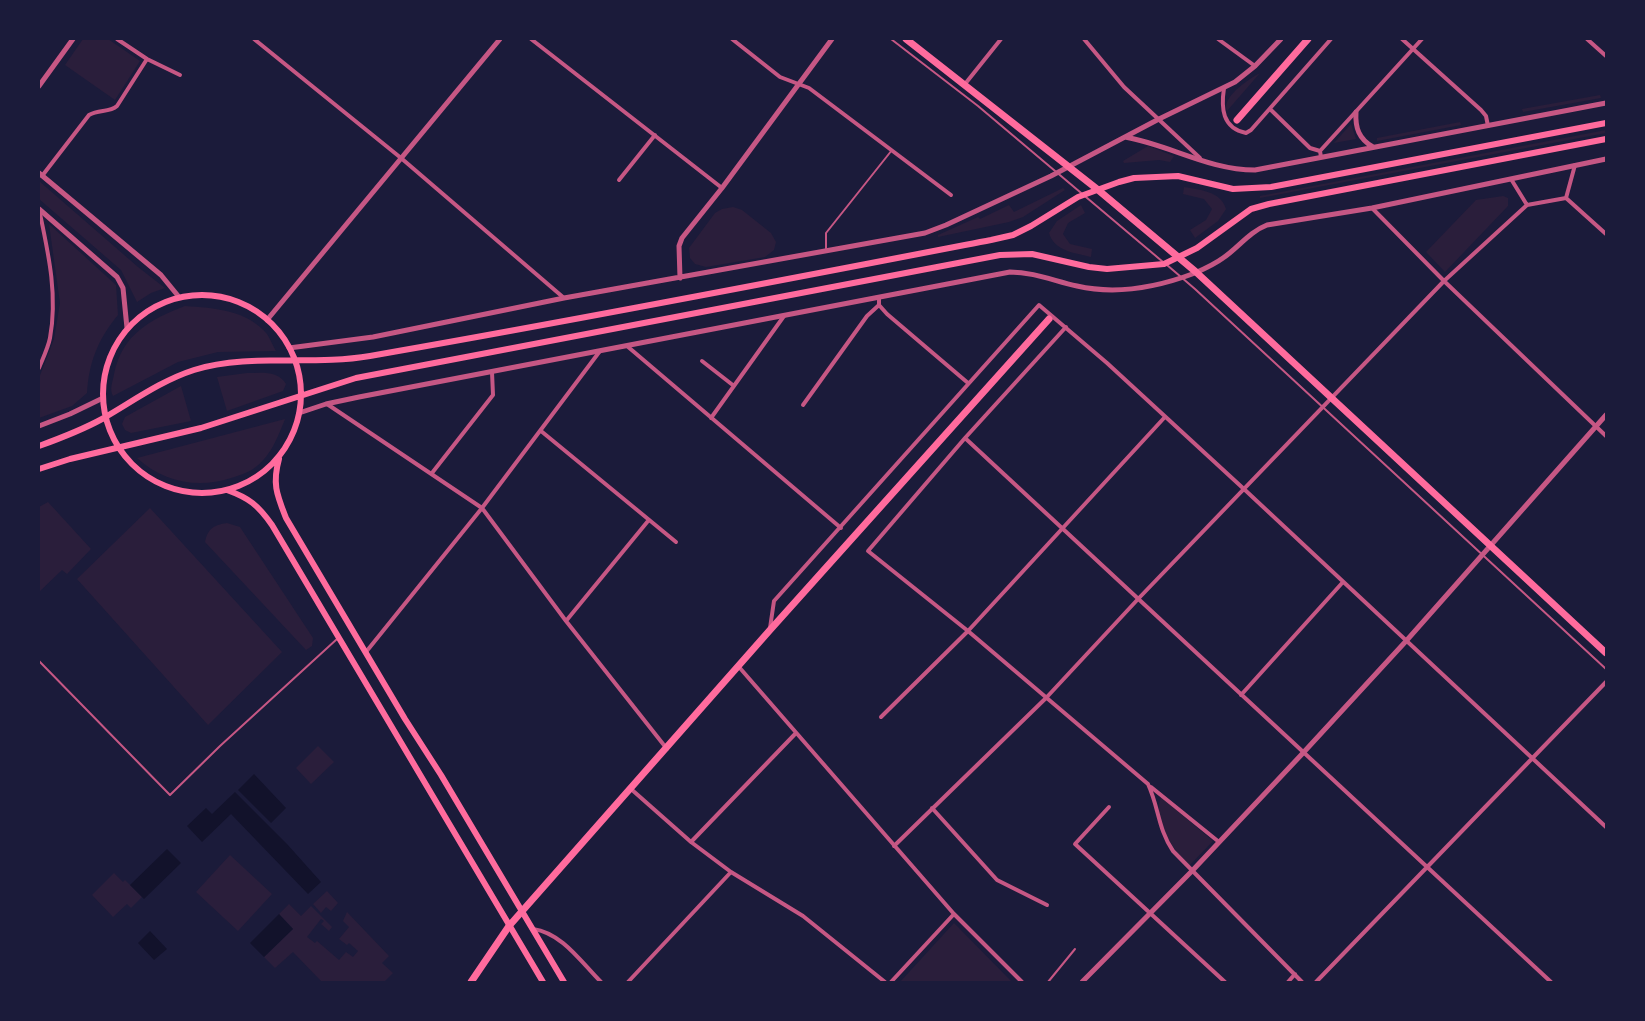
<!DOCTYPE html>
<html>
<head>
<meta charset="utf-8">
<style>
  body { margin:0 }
  #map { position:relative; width:1645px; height:1021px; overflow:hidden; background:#1b1b3a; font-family:Signika,sans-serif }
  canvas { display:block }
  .frame { position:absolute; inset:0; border:40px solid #1b1b3a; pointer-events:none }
</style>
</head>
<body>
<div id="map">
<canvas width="1645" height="1021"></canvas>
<div class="frame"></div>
</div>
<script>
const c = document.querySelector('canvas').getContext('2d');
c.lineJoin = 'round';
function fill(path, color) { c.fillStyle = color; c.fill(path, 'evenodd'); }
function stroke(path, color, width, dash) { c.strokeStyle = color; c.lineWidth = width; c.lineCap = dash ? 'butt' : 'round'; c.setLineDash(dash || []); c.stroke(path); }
fill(new Path2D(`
  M83 39H108L140 61 115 100 65 65Z
  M1260 73 1227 111C1221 97 1249 79 1260 73Z
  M1600 95 1601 98 1523 112 1522 109Z
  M1460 122 1461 125 1377 141V138Z
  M1351 124 1356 139 1334 143Z
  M1606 130V133L1260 198V196Z
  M1148 146 1174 156 1170 162 1159 160 1124 163 1123 161Z
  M39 181 138 267 165 288 151 293 137 302 121 270 39 199Z
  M1184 187C1200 190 1221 191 1226 209L1218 221 1195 238 1190 230 1206 220 1212 209 1204 199 1183 194Z
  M1063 188 1065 190 1023 217 1009 222 938 237V235L978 217 980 219 1009 205 1014 212Z
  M1503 196 1508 198V206L1445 272 1426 252 1476 200Z
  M1081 205 1085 213 1068 223 1063 234 1070 244 1092 249 1091 257C1075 253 1054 251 1049 233L1057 221Z
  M733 207 742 210 771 233 776 242 774 250 765 257 706 267 695 264 690 258 689 248 715 213 722 209Z
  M49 224 116 285 118 315C98 339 89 362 87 393L72 406 39 418V378L54 339 60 303Z
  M185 306C214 308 247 310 267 334 270 339 273 346 276 351L218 352 178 362 113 396C109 389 113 381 114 374 122 334 151 319 185 306Z
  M247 373C261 373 278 370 286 384L283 391 227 411 217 377Z
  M181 386 191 421 131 433 125 430 122 424 125 417Z
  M285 419C278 437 270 458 253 469 247 473 238 476 231 478 198 489 163 482 137 458Z
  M48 502 91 549 67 574 62 570 39 592V507Z
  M150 508 282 652 208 725 77 579Z
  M227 523 240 527 313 638 312 646 306 650 205 542C208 529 213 525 227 523Z
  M318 746 334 762 311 784 296 768Z
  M1161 797 1213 841 1189 866C1174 850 1152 821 1161 797Z
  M230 855 272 894 238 931 196 892Z
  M114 873 123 882 125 880 142 897 131 908 127 904 113 917 92 895Z
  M327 891 338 903 331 911 326 907 321 913 313 904Z
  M289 904 301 916 311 906 332 927 329 931 321 924 324 921 321 919 307 937 315 943 317 941 339 960 346 952 353 957 358 951 349 943 347 945 339 939 349 927 343 921 347 912 389 956 382 963 393 973 384 982H322L293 952 275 968 264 957 293 929 279 914Z
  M954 923 1012 982H900Z`), '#2a1e3b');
fill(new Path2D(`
  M254 774 286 808 271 823 238 790Z
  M235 792 287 844 321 882 308 894 231 814 202 842 187 826 206 808 212 814Z
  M167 849 181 863 144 899 130 885Z
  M279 914 293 929 264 957 250 943Z
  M150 931 167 949 154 960 138 943Z`), '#12122b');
stroke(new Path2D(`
  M891 39 978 106 1163 262
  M826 251V233L892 150
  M1167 265 1195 289 1606 669
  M39 661 170 795 220 746 337 639
  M1048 982 1075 949`), '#c65784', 2);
stroke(new Path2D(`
  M117 39 147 59 180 75
  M254 39 401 158 564 298
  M531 39 722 188
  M732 39 780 77 809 88 951 195
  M1084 39 1124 87 1200 158
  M1218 39 1255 66
  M1402 39 1481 110 1486 116 1488 126
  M1587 39 1606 56
  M965 84 1001 39
  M1224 88C1221 108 1222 128 1246 133L1251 130 1331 39
  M1270 109 1310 148 1320 151 1321 157
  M1320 151 1422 39
  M42 176 89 115C99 109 109 113 117 106L147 59
  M1511 179 1527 205
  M619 180 655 135
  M1566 198 1606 234
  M1566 198 1575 165
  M1527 205 1566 198
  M1372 208 1444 281 1606 436
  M879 298V305L887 314 968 383
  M1066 327 965 438 868 551 968 631 1148 784C1159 808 1158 829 1173 851L1302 982
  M627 346 841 528
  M702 361 734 386
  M39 368C43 358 48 348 50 338 58 294 48 252 39 209
  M327 404 482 508 566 621 667 749
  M803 405 867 316 879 305
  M711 418 784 316
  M541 431 676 542
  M965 438 1551 982
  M432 473 493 395 492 372
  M566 621 648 521
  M770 628 774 601 1039 305 1107 363 1245 490 1606 827
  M366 652 482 508 600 351
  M739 667 954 914 1022 982
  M1241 695 1343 582
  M881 717 968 631 1164 418
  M1151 787 1219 842
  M631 789 691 842 731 872 803 916 885 982
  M1109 807 1075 844 1225 982
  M932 808 997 880 1047 905
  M691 842 796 733
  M894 846 1046 698 1139 598 1444 281 1527 205
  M533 929C562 933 581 962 601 982
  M628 982 731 872
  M891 982 954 914
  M1288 982 1295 974
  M1316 982 1606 682`), '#c65784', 4);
stroke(new Path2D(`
  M39 86 73 39
  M1356 112C1355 128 1359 139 1373 147
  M1125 137C1170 145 1209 170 1255 170L1606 103
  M39 173 161 275 179 297
  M39 209 117 277 123 288 127 328
  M680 278 679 246 682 238 722 188 832 39
  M267 320 500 39
  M289 348 373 337 564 298 925 233 946 225 1051 176 1159 119 1235 82 1255 66 1281 39
  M299 413 326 404 359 397 1010 272C1034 272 1054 281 1077 286 1116 295 1158 287 1195 273 1204 269 1215 264 1223 258 1239 247 1249 232 1267 225L1372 208 1606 159
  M39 426 70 414 103 398
  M1082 982 1192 871 1303 753 1407 640 1606 415`), '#c65784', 5);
stroke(new Path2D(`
  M103 394a99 99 0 1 1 198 0a99 99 0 1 1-198 0Z
  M39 446C61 438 82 430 102 419 132 402 160 381 194 370 249 353 313 366 370 356 578 320 784 280 991 240L1013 235 1031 226 1078 197 1119 182 1134 178 1178 176 1233 189 1271 187 1606 123
  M279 459C272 484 277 495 286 518L405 719 441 775 564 982
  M39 469 70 459 201 428 356 378 1000 255 1032 254 1089 267 1107 269 1164 264 1197 248 1251 209 1269 204 1606 139
  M227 490C249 498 258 505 272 525L543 982`), '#ff6b9d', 6);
stroke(new Path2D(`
  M906 39 1097 189 1196 272 1606 653
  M1237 120 1308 39
  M471 982 509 926 770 630 1049 319`), '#ff6b9d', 7);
</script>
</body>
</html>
